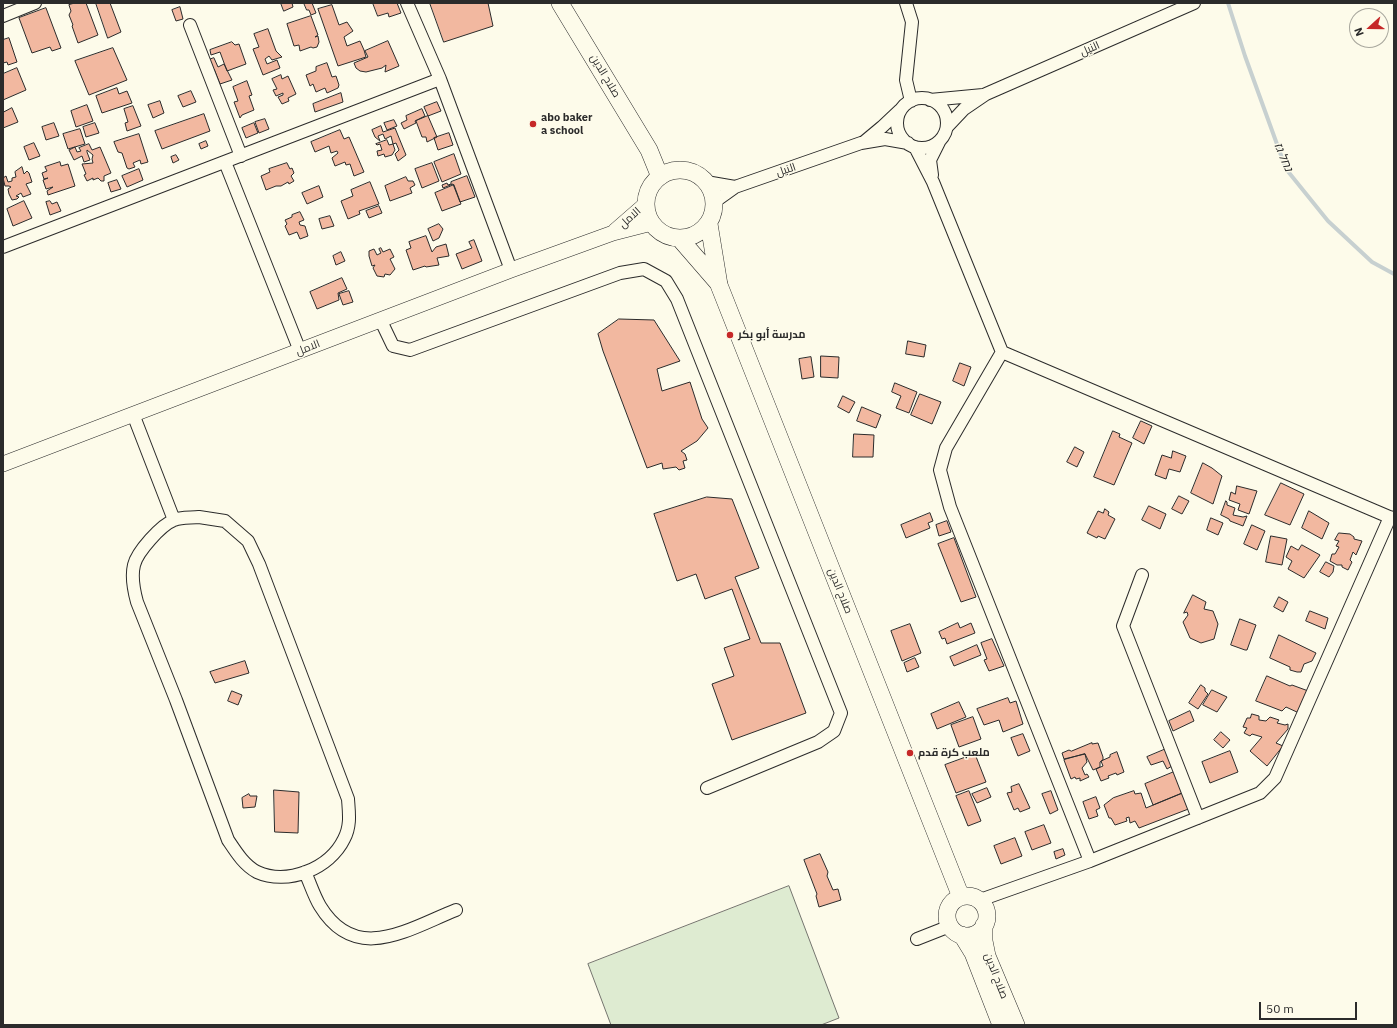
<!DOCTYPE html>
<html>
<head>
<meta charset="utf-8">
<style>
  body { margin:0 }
  #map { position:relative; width:1397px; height:1028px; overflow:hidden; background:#fdfbea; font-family:"IBM Plex Sans",sans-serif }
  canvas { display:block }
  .frame { position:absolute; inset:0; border:4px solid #2b2b2b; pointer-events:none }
  .north { position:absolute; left:1349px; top:8px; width:40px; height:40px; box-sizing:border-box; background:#fdfbea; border:1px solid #a9a89e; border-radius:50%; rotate:249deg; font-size:11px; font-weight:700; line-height:16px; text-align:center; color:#2b2b2b }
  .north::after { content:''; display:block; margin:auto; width:14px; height:18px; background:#c62828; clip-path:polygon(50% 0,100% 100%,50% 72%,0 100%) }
  .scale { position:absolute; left:1259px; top:1002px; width:98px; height:18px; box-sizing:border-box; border:2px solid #2b2b2b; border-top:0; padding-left:5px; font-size:12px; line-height:14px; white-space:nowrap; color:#2b2b2b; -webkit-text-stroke:3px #fdfbea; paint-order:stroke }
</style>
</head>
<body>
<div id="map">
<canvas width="1397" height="1028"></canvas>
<div class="frame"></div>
<div class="north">N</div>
<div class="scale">50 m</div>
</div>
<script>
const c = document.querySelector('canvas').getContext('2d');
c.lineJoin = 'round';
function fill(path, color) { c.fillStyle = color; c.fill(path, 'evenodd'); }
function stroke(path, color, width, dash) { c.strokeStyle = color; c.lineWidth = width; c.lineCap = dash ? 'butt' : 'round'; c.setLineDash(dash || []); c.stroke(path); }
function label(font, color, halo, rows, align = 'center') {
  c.font = font + ' "IBM Plex Sans",Cairo,"Noto Sans Hebrew",sans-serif'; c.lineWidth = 3; c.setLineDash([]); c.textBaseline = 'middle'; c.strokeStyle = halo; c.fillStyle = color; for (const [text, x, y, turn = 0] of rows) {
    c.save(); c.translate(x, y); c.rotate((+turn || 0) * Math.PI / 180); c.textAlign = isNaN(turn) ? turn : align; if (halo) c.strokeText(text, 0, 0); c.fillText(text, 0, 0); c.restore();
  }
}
const green = new Path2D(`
  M789 886 839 1018 821 1025H611L588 964Z`);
fill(green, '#deebd1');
stroke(green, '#74746e', 1);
stroke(new Path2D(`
  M1228 3 1245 56 1286 169 1328 221 1372 262 1394 274`), '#c7d0d0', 4);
const building = new Path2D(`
  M75 3H86L98 35 78 43 72 26 73 25 69 15 71 11 69 5Z
  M96 3H110L121 32 108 38Z
  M281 3H292L293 7 284 11Z
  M304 3H312L316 13 311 15 309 10H307Z
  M373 3H397L401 13 389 17 388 13 378 16Z
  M430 3H488L493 26 444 42Z
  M332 5 339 25 347 22 353 31 344 37 347 46 360 41 364 50 366 57 338 66 318 9Z
  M180 7 183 19 176 21 172 10Z
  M46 8 61 48 52 51 50 47 32 53 19 18Z
  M311 16 318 35 315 37 318 36 319 42 317 47 313 48 311 47 300 51 299 45 294 46 287 24Z
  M268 29 276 51 282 57 272 60 269 56 265 59 267 64 277 60 280 68 263 75 253 49 259 47 254 34Z
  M9 38 17 62 8 65 7 62 3 63V40Z
  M388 41 399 66 385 72 386 65 382 68 366 72 360 71 356 68 354 63 368 57 365 51Z
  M232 42 235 45 239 44 246 64 227 71 220 52 211 55 210 50Z
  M113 48 127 80 89 95 75 61Z
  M214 58 218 67 224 64 232 80 220 84 214 69 210 72 206 61Z
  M327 63 332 77 336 76 339 85 338 88 327 93 325 88 316 92 313 84 310 86 306 75 316 71V67Z
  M17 68 26 90 3 100V74Z
  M281 75 282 79 288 76 296 94 288 98 289 101 282 104 278 97 283 95V93L276 96 273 90 277 89 272 79Z
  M247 81 252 95 249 96 254 110 242 115 240 118 234 102 238 101 233 87Z
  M117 88 119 94 127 91 132 103 102 113 96 96Z
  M191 91 196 102 183 107 178 96Z
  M341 93 343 102 315 112 313 104Z
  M160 101 164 113 153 118 148 105Z
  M437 102 441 111 428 116 424 107Z
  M87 105 93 121 76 127 71 111Z
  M133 106 141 126 127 131 125 123 128 122 124 109Z
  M12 108 18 122 3 128V111V112Z
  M422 109 425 116 415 121 416 123 404 129 401 123 407 120 406 116Z
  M204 114 210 131 162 149 155 131Z
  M428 116 437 137 427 142 426 137H422L416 121Z
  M265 119 269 129 259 133 255 122Z
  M394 120 397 126 387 130 384 123Z
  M54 123 59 136 46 140 42 127Z
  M95 123 99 133 86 137 83 127Z
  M254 123 258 133 246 138 242 128Z
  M381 126 383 132 395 128 406 155 398 161 395 154 399 150 396 143 393 144 391 136 385 139 383 134 378 136 380 141 375 137 372 130Z
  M80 129 85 144 68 149 63 134Z
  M340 130 344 139 349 137 364 172 354 176 350 164 346 165 345 162 335 166 332 158 338 153 337 151 331 153 329 146 315 152 311 142Z
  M449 133 453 145 438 150 434 138Z
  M139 134 148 162 141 164 140 160 133 163 135 167 129 169 127 168 122 153 118 152 114 142Z
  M387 140 389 145 393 144 395 150 392 155 385 157 384 154 378 156 377 151 382 150 380 144 377 145 376 144Z
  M206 141 208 146 201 149 199 144Z
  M34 143 40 156 29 160 24 147Z
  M89 144 92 150 100 147 111 173 104 176V181H101L98 178 93 180V178L87 181 84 175 86 174 82 164 93 163 92 159 93 155 87 150V152L90 160 84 162 82 156 74 160 69 150 75 147 77 152 81 151 79 148Z
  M454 154 461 174 442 182 434 162Z
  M176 155 179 160 173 163 171 157Z
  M60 162 61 166 68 164 75 186 48 195 47 191 53 187 46 189 43 180 48 178 44 179 42 173 47 171 45 167Z
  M287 163 290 169 292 168 294 173 291 176 294 181 289 184 288 182 281 186H276L266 190 261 176 270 172 269 169Z
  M432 163 439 181 422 188 415 169Z
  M22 167 24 174 27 171 29 173 32 182 26 184 31 194 23 197 21 193 16 196 19 197 17 199 12 200 9 194 8 189 11 187 9 186H5L3 178 6 176 8 182 12 181V178L16 177 15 172Z
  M139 169 143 180 127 187 122 176Z
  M467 176 475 197 460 202 453 184 443 188 442 185 447 183 448 185 451 184V182Z
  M406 177 408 181H413L415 185 410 188 412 193 390 201 385 186Z
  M117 180 121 189 111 192 108 183Z
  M370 182 379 204 359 211 360 214 348 219 341 201 353 196 351 190Z
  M454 185 461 204 442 211 435 193Z
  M319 186 323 197 307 204 302 193Z
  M24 201 32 218 13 226 7 209Z
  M50 201 52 204 57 202 61 211 50 215 46 202Z
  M379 206 382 213 369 218 366 211Z
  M300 212 304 220 299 222 300 225 305 226 308 236 300 239 297 232 289 235 285 226 287 224 285 220 292 217V215Z
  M330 216 334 226 322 229 319 219Z
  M439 224 443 229 439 238 433 241 428 229Z
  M426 236 432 252 436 247 446 244 449 256 437 258 439 265 426 267 425 266 413 270 406 250 411 248 409 242Z
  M474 240 482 261 462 269 456 254 472 248 469 242Z
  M381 248 383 252 390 249 394 257 390 259 395 269 390 275 385 274 384 277 377 276 373 268 375 265 372 266 369 256V251L374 249 377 255 381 253 379 249Z
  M341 252 345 261 336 265 333 256Z
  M342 278 347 289 338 293 339 300 317 309 310 292Z
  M349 291 353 302 343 305 339 294Z
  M619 319 654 320 680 361 657 369 662 391 690 382 702 419 708 428 697 441 681 451 685 454 687 460 683 461 685 468 679 470 676 467 663 469 662 463 647 468 603 351 598 334Z
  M908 341 926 345 924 357 906 354Z
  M821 356 839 357 838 378 821 377Z
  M811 357 814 377 802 379 799 359Z
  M960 363 971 367 964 386 953 381Z
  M895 383 917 392 909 413 896 408 901 396 892 392Z
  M920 394 941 402 932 424 911 415Z
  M843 396 855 402 849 413 838 407Z
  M862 407 881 415 876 428 857 421Z
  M1141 421 1152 426 1144 444 1133 438Z
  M1113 431 1120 434 1119 437 1132 443 1114 485 1094 477Z
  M854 434 874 435 873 457H853Z
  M1075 447 1084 452 1077 467 1067 462Z
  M1173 451 1186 456 1180 472 1169 469 1166 479 1155 475 1162 455 1171 458Z
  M1203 463 1212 468 1222 476 1213 504 1191 493Z
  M1281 483 1304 494 1290 525 1265 515Z
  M1237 486 1257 491 1249 514 1238 510 1240 504 1229 500 1231 492 1235 494Z
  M1179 496 1189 501 1182 514 1172 509Z
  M707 497 732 499 759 568 735 577 761 643H780L806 713 732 740 712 684 734 676 724 648 750 639 732 589 705 599 696 574 677 581 654 514Z
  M1226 501 1227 502V505L1235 508 1233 515 1243 517 1247 516 1243 526 1230 521 1229 519 1221 515Z
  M1149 506 1166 514 1160 529 1142 520Z
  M1105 509 1109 512 1108 515 1115 519 1105 539 1098 536 1097 538 1087 533 1098 511 1103 513Z
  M1309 511 1329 523 1322 539 1302 528Z
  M930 513 933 521 928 523 930 528 906 538 901 525Z
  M1211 518 1223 523 1218 535 1207 530Z
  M947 521 951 532 939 536 936 525Z
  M1252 525 1265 531 1257 550 1244 544Z
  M1339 533 1350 534 1354 537V539L1362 541 1356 555 1353 552 1350 560 1352 562 1348 570 1342 567V565H1337L1330 561 1332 554H1335L1339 547 1336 546 1339 541 1335 540Z
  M1271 536 1287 539 1282 565 1266 562Z
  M954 538 976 597 961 602 938 544Z
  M1302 545 1320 555 1304 578 1288 569 1292 561 1286 557 1291 546 1298 550Z
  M1326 562 1334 566 1333 572 1329 577 1320 572Z
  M1193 595 1206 602 1204 609 1213 611 1218 624 1214 639 1201 643 1190 638 1183 622 1188 615 1187 612 1184 613Z
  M1279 597 1288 602 1283 612 1274 607Z
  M1310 611 1328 618 1325 629 1306 621Z
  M1240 619 1256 625 1247 650H1245L1231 645Z
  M958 623 960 628 971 623 975 633 947 644 945 638 942 639 939 632Z
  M910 624 921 653 902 661 891 631Z
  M1279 635 1316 653 1312 661 1304 664 1301 672H1297L1290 670V667L1270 658Z
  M992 639 1004 666 989 671 984 660 987 659 981 643Z
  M977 645 981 655 954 666 950 657Z
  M915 658 919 667 907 672 904 663Z
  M245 661 249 673 215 683 210 672Z
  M1267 676 1290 686 1292 685 1311 692 1299 713 1286 707 1282 711 1256 701Z
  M1201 685 1205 688V691L1208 694 1198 709 1189 703Z
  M1212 690 1227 697 1217 712 1203 705Z
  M232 691 242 695 238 705 228 701Z
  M1008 698 1010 703 1016 701 1023 724 1003 732 999 720 984 725 977 709Z
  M959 702 966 717 937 729 931 714Z
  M1190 711 1194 721 1173 731 1169 721Z
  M1252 714 1259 716V720L1266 721 1270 717 1279 720 1277 723 1285 725 1288 724V729L1276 743 1283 746 1267 766 1250 751 1262 737 1252 734 1250 736 1244 733 1247 728 1243 727 1247 718H1250Z
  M973 717 981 739 959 747 951 725Z
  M1221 732 1230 740 1223 748 1214 740Z
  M1023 734 1030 751 1018 756 1011 738Z
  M1092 743V744L1098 743 1103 757V760L1100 762V767L1093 770 1085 754 1064 759 1062 753 1069 750 1071 751Z
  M1166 749 1172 766 1167 769 1163 761 1151 765 1147 757Z
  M1230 751 1238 772 1210 783 1202 762Z
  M1117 752 1124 772 1117 775 1116 773 1108 776 1109 778 1101 781 1096 769 1103 766 1101 761 1110 757V755Z
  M975 754 986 782 956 793 945 765Z
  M1085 754 1087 762 1082 768 1085 775 1087 774 1089 777 1080 781V778L1076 779 1075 777 1071 779 1064 760Z
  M1174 772 1182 793 1153 805 1145 784Z
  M1019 784 1030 808 1020 812 1018 808 1014 810 1007 793 1012 792 1011 787Z
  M987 788 991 797 977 803 972 794Z
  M274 790 299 792 298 833 275 832Z
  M969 791 981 821 968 826 956 796Z
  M1051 791 1058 810 1050 814 1042 794Z
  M1134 791 1135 794 1141 793 1146 808 1185 792 1191 808 1139 828 1135 821 1130 823 1129 817 1126 818 1127 821 1115 825 1111 818H1109L1104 805 1113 798Z
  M249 794 250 796H257L255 807 243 808 242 798Z
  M1096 797 1100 808 1096 810 1098 816 1089 819 1083 802Z
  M1044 825 1051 843 1032 850 1025 832Z
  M1015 838 1022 856 1001 864 994 846Z
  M1063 849 1065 855 1056 859 1054 852Z
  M820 854 828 872 827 876 833 890 838 889 841 900 819 907 816 896 817 894 804 860Z`);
fill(building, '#f2b8a0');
stroke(building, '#2b2b2b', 1);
const minor = new Path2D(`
  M407 3 440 79 511 270
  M906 3 912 22 906 80 911 101
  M3 16 35 3
  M190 25 241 156
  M897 123a25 25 0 1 1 50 0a25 25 0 1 1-50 0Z
  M930 100 983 95
  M947 127 964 109 986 94 1194 3
  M864 142 882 127 900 110
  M915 147 933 182 1002 352 1394 519
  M225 162 300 351
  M932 175 930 160 939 142
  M706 182 735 187
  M714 202 735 187 861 143 885 139 908 143
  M3 247 440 79
  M381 321 393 346 410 350 620 273 644 269 666 281 677 299 841 713 834 731 818 742 707 788
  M1002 352 946 448 940 470 950 507 1090 861
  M133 414 174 520
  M199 517 225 521 248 541 259 564 348 799C349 813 351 826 344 839 330 868 288 886 257 872 244 865 236 852 228 840L176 700 137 602C134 591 131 577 134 565 137 552 161 525 174 520 181 517 191 518 199 517Z
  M1142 575 1123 626 1198 818
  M305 872C310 883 314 896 320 906 356 965 408 929 456 910
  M980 900 1090 861 1260 793 1275 778 1390 517
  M917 939 950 926`);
const tertiary = new Path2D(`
  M615 231 646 204
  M3 464 511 270 613 233 652 223`);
const secondary = new Path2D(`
  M560 3 649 150 660 177
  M646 204a34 34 0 1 1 68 0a34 34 0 1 1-68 0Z
  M709 224 719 285 961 897
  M680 239 719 284
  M947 916a20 20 0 1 1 40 0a20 20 0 1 1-40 0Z
  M984 925V941L987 956 1016 1025
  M962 935 973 953 1001 1025`);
stroke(minor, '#2b2b2b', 14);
stroke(tertiary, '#2b2b2b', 16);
stroke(secondary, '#2b2b2b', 18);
stroke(minor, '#fdfbea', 12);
stroke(tertiary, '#fdfbea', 15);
stroke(secondary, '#fdfbea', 17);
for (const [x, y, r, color] of [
  [533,124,4,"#c62828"],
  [730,335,4,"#c62828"],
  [910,753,4,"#c62828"]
]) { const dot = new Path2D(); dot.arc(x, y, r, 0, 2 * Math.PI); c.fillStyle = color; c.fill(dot); stroke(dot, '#fdfbea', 1.5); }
label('11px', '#2b2b2b', '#fdfbea', [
  ["النيل",1090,49,-24],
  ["صلاح الدين",605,76,59],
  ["النيل",786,170,-19],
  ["الامل",630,218,-42],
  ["الامل",308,348,-21],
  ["صلاح الدين",840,591,68],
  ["صلاح الدين",996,976,69]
]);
label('bold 11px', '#2b2b2b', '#fdfbea', [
  ["abo baker",541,118],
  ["a school",541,131],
  ["مدرسة أبو بكر",738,335],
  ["ملعب كرة قدم",918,753]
], 'left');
label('italic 12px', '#2b2b2b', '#fdfbea', [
  ["נחל גז",1283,157,67]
]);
</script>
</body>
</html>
